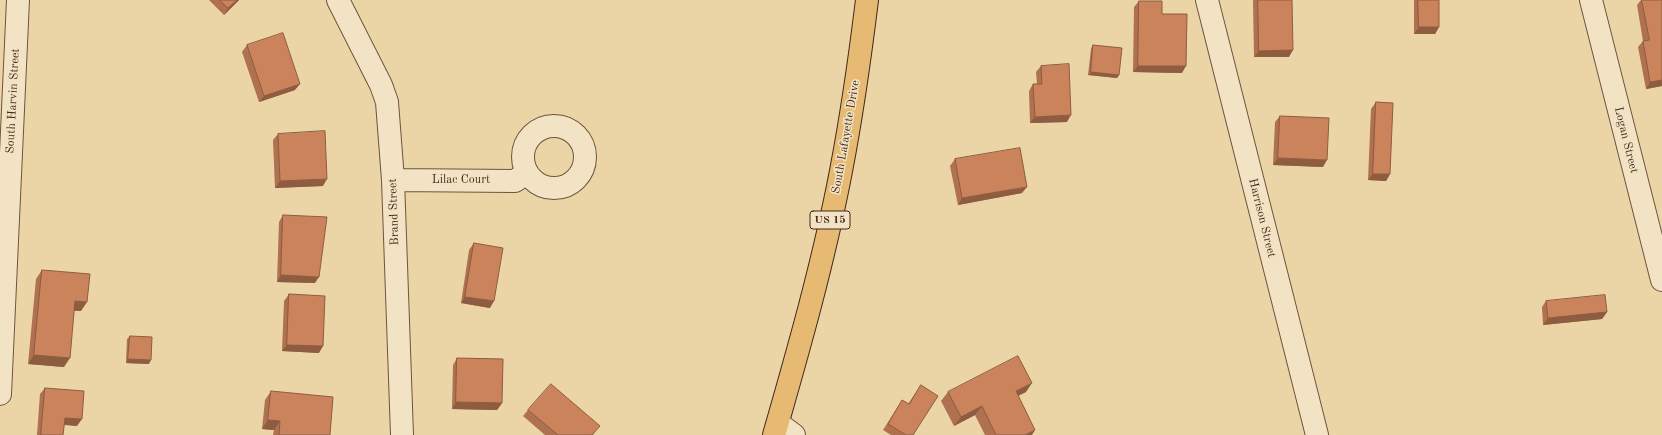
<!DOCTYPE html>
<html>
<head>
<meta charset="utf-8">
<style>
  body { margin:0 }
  canvas { display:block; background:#ebd4a5 }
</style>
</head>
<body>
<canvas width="1662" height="435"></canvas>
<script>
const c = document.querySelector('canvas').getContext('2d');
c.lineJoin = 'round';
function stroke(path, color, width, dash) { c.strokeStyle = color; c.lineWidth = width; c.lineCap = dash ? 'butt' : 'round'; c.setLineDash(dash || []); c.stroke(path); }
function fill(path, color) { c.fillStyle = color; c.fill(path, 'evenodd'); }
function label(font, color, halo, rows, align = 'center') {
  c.font = font + ' "Old Standard TT",serif'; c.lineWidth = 3; c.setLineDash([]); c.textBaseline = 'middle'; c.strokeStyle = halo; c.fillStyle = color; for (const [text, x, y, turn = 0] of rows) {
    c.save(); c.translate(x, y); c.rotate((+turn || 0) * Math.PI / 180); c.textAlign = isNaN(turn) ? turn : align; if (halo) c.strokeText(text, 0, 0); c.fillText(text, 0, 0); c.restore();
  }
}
const street = new Path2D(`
  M338 0 381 85 387 102 393 180 402 435
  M1207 0 1317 435
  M1591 0 1662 280
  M523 157a31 31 0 1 1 62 0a31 31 0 1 1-62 0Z
  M393 180 515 181 526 173
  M0 394 18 0
  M778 423 794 435`);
const primary = new Path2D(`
  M774 435C799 348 824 260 841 171 852 114 860 57 867 0`);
stroke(street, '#6e543e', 24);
stroke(primary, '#44291c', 24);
stroke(street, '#f2e3c4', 22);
stroke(primary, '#e6ba72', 22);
fill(new Path2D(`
  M209 0H239L224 15Z
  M1253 0H1292L1289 57H1254Z
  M1414 0H1439V27L1435 34H1414Z
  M1641 0H1642L1662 86 1646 89 1638 47 1643 41 1637 5Z
  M1139 1 1162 14 1182 73 1133 72 1134 7Z
  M247 45 295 90 259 102 242 52Z
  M1093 45 1119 75 1117 78 1088 75 1091 49Z
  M1041 66 1067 122 1030 123 1029 91 1033 84H1037L1036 72Z
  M1376 102 1390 174 1386 181 1368 180 1371 109Z
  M1280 116 1323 167 1273 165 1275 122Z
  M278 134 323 186 275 188 273 140Z
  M955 159 1022 193 958 205 950 166Z
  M283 215 315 283 277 282 279 222Z
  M474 243 490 308 461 303 469 250Z
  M42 270 81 311H74L64 367 28 364 36 279Z
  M289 294 319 353 282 351 284 301Z
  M1546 301 1607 312 1602 319 1543 325 1542 307Z
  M130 336 149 364 126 363 127 339Z
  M457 358 502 403 497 410 452 409 453 365Z
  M921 385 913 435H891L883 430 902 400 908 404Z
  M45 388 77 426 64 425 63 435H37L40 394Z
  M271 391 330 435H273L274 430 262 429 265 400Z
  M948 392H1026L1018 396 1032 435H985L975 415 954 426 941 401Z
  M528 410 595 432 593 435H545L523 416Z`), '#af714f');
fill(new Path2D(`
  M237 0H239L224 15 228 8Z
  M1419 27H1439L1435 34H1414Z
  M1293 50 1289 57H1254L1259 51Z
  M1138 66H1186L1182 73 1133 72Z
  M1091 72 1119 75 1117 78 1088 75Z
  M1662 80V86L1646 89 1650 82Z
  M300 84 295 90 259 102 264 96Z
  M1071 115 1067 122 1030 123 1035 117Z
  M1278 158 1327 160 1323 167 1273 165Z
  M1373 174H1390L1386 181 1368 180Z
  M327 179 323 186 275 188 280 181Z
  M1027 187 1022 193 958 205 962 198Z
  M281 275 319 277 315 283 277 282Z
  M465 297 494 301 490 308 461 303Z
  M75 301 87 302 81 311 69 310Z
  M1607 312 1602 319 1543 325 1548 318Z
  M287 345 323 346 319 353 282 351Z
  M34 355 70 358 64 367 28 364Z
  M128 359 151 360 149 364 126 363Z
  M1032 383 1026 392 1009 400 1016 391Z
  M456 402 502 403 497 410 452 409Z
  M982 406 975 415 954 426 961 417Z
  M65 418 82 419 77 426 60 424Z
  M268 420 280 421 274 430 262 429Z
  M1035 430 1032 435H1025Z`), '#8e5c40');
const building = new Path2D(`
  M220 0H237L228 8Z
  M1258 0H1292L1293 50 1259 51Z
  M1418 0H1439V27H1419Z
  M1642 0H1662V80L1650 82 1643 41 1649 40Z
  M1139 1H1162V14H1187L1186 66H1138Z
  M283 33 300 84 264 96 247 45Z
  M1093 45 1122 48 1119 75 1091 72Z
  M1069 64 1071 115 1035 117 1033 84H1042L1041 66Z
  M1376 102 1393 103 1390 174H1373Z
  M1280 116 1329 118 1327 160 1278 158Z
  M325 131 327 179 280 181 278 134Z
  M1020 148 1027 187 962 198 955 159Z
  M283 215 327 217 319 277 281 275Z
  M474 243 503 248 494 301 465 297Z
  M42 270 90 274 87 302 75 301 70 358 34 355Z
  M289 294 325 296 323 346 287 345Z
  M1605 295 1607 312 1548 318 1546 301Z
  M130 336 152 337 151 360 128 359Z
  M1018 356 1032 383 1016 391 1035 430 1025 435H996L982 406 961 417 948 392Z
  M457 358 503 359 502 403 456 402Z
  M551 384 600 426 592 435H558L528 410Z
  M921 385 938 396 913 435H906L888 424 902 400 909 404Z
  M45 388 84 391 82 419 65 418 63 435H41Z
  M271 391 333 397 330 435H279L280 421 268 420Z`);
fill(building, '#cb835c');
stroke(building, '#8e5c40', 1);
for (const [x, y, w] of [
  [830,220,40]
]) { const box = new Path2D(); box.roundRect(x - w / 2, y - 9, w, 18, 3); c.fillStyle = '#f2e3c4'; c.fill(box); stroke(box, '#44291c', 1); }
label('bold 11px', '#44291c', null, [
  ["US 15",830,220]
]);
label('12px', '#44291c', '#f2e3c4', [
  ["South Harvin Street",13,101,-87],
  ["South Lafayette Drive",846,137,-80],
  ["Logan Street",1626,140,76],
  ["Lilac Court",461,180],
  ["Brand Street",394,212,-92],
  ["Harrison Street",1262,218,76]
]);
</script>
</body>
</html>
